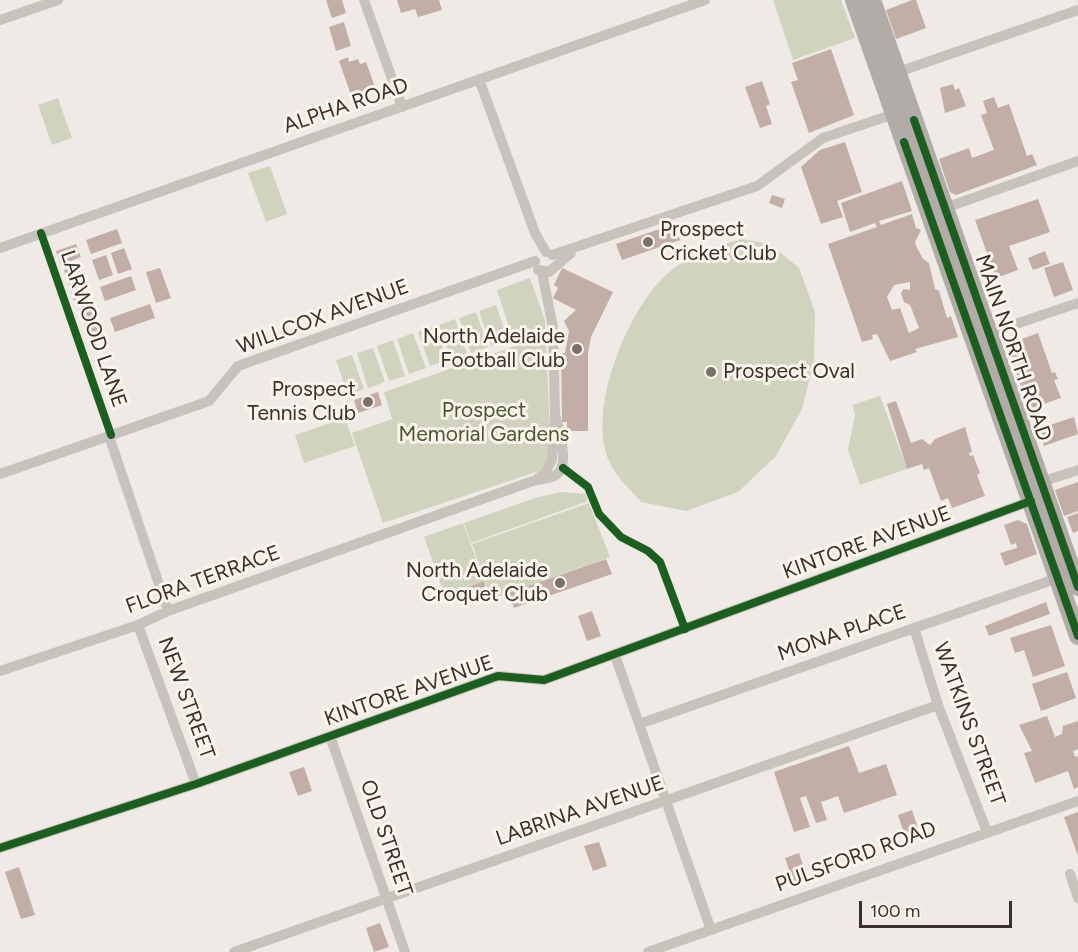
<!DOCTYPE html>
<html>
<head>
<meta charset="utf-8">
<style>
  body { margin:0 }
  #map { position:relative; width:1078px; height:952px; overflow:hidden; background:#efeae5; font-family:Figtree,sans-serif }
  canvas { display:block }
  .scale { position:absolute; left:859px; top:901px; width:153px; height:27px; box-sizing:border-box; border:3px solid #3a2f2b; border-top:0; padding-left:8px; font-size:18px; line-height:21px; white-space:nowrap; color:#3a2f2b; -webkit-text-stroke:4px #faf4ed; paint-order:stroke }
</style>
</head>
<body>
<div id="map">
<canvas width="1078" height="952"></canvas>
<div class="scale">100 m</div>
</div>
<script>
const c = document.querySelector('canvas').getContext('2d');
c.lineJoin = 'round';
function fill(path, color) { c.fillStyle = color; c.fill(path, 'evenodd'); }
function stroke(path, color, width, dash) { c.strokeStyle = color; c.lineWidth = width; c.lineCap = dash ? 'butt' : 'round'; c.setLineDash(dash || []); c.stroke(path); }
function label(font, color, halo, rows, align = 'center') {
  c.font = font + ' Figtree,sans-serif'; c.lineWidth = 6; c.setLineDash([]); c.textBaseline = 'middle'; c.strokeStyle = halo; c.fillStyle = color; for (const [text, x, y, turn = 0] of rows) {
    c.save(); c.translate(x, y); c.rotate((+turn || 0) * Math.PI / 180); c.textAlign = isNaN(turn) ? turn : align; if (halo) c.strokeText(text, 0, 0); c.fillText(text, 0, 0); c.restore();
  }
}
fill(new Path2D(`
  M773 0H841L855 38 793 60Z
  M58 98 72 138 52 145 38 105Z
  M270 166 287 214 266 222 248 173Z
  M742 239 770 244 799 268 815 312 814 362 802 409 776 456 738 492 686 511 641 502C631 490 616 477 610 463 586 413 625 317 661 280 683 257 713 247 742 239Z
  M530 278 545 320 551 453 547 463 539 471 383 523 352 433 392 419 384 392 515 346 497 290Z
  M496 305 508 340 491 346 479 311Z
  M476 312 488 347 471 353 459 318Z
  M455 319 467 354 451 360 439 325Z
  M435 326 447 360 430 366 418 332Z
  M413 333 426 368 409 374 397 339Z
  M393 340 405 376 389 381 377 346Z
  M373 348 385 382 368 388 357 353Z
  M352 355 364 389 348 395 336 360Z
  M880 396 907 469 860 485 848 450 855 414 852 405Z
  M345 418 355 446 304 463 295 435Z
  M562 492 586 494 588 501 471 543 464 523 538 497Z
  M589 503 610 557 491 599 472 544Z
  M463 523 484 581 445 596 424 537Z`), '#d0d4bf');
fill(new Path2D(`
  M326 0H342L346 13 332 18Z
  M397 0H439L442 10 418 17 415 9 401 13Z
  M912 0H916L926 28 896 39 886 10Z
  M344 22 351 46 336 51 329 27Z
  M831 49 854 115 809 133 791 82 798 80 792 63Z
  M348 57 349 62 358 59 360 64 366 62 375 87 351 95 339 61Z
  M762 81 770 104 766 106 772 124 760 128 745 87Z
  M953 84 955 90 959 88 966 106 945 113 940 88Z
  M994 97 998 108 1009 104 1027 156 1032 154 1037 165 956 195 950 192 939 159 969 148 972 158 994 150 981 115 987 113 983 101Z
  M845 142 862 192 837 201 843 217 821 224 801 167 820 150Z
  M902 181 912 211 879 221 881 225 912 214 916 228 921 230 915 242 916 246 923 259 929 263 935 289 939 291 947 318 951 316 958 337 915 349 917 352 890 361 877 334 872 335 873 339 862 342 828 244 877 227 875 223 850 232 841 203ZM910 282V290L903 289 901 294 904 302 910 305 919 328 909 333 900 308 892 310 887 297 894 285Z
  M772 195 785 199 782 208 769 203Z
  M1038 199 1050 232 1009 246 1018 270 996 278 975 220Z
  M674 224 680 240 622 260 616 244Z
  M117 229 122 243 91 254 86 240Z
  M76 244 81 257 61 265 56 251Z
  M124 248 132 269 118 274 111 253Z
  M1045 251 1050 264 1033 270 1028 258Z
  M106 255 113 275 99 280 92 260Z
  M1063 262 1073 290 1054 297 1044 268Z
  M78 265 88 296 74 301 64 270Z
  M160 268 171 298 156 303 146 272Z
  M562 268 613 292 591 337 588 353V431H567V422H562L561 353H565L569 331 564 321 576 310 553 298 558 288 554 285Z
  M131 276 136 290 105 301 100 287Z
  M150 304 155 318 115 332 110 318Z
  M93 305 104 336 90 340 79 310Z
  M1038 333 1052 373 1055 372 1058 379 1054 380 1061 398 1029 409 1009 352 1014 342Z
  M378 392 382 405 358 413 354 400Z
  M896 401 911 443 922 439 930 445 935 439 965 427 972 452 969 453 970 456 973 455 980 473 977 475 985 496 952 508 948 498 941 501 929 468 924 470 922 464 907 469 887 404Z
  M1074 417 1078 434 1044 446 1038 429Z
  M1078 482V511L1064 516 1055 490Z
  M1078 513V531L1073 533 1067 517Z
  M1018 520 1027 524 1037 554 1005 566 1000 553 1017 548 1016 543 1011 545 1004 525Z
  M606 559 612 574 514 608 508 593Z
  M484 581 486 588 447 602 445 596Z
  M1046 602 1050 614 989 636 985 626Z
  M592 611 601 636 587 641 578 616Z
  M1051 625 1065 666 1033 677 1024 650 1015 653 1010 638Z
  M1067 672 1076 698 1041 711 1032 684Z
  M1047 716 1055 737 1062 734 1063 726 1078 721V749L1073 751 1075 757 1078 756V787L1074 789 1068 771 1035 783 1024 753 1032 751 1019 725Z
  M849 746 859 773 886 764 897 795 844 813 838 796 821 802 827 820 816 823 806 796 800 798 810 827 794 832 774 772Z
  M304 767 312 791 298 796 289 772Z
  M912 810 920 834 906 839 898 815Z
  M1078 812V856L1064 817Z
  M599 842 607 866 593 871 584 846Z
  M799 853 807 877 793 882 785 858Z
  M19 867 35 915 21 919 5 872Z
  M380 923 389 947 374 952 366 928Z`), '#c2aea7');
stroke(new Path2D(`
  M364 0 402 107
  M0 20 58 0
  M898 72 1078 10
  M479 79 535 233 546 252
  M945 208 1078 161
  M0 248 705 0
  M552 255 757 186 823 138 894 114
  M538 270 549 272 571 253
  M989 333 1078 303
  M109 436 168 611
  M0 474 209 401 238 366 535 261
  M538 478 545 473 552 460 555 414 553 328 542 272
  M1041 482 1078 470
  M138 625 196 784
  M914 628 938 705 987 832
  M615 655 711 930
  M0 671 138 625 168 611 533 481C540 479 550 479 556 475 571 465 558 429 555 414
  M639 724 1058 578
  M330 736 405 952
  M0 848 196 784 498 676 544 680 1031 501
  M1070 874 1078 898
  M234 952 938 705
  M648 952 1078 801`), '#c8c2bd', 10);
stroke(new Path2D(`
  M854 0 1078 636
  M872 0 1078 587`), '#b2aca8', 18);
stroke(new Path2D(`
  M914 120 1078 587
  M904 142 1078 636
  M41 233 111 435
  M563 468 588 487 599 514 621 537 648 551 660 562 685 629
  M0 848 196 784 498 676 544 680 1031 501`), '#1b5e20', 8);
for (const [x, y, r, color] of [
  [648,242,6,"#79706c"],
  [577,349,6,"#79706c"],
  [711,372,6,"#79706c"],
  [368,402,6,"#79706c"],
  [560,583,6,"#79706c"]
]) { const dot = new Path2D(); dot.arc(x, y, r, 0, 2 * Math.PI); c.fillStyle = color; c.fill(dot); stroke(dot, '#faf4ed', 2); }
label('21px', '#3a2f2b', '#faf4ed', [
  ["ALPHA ROAD",346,106,-19],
  ["WILLCOX AVENUE",323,317,-20],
  ["LARWOOD LANE",93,329,71],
  ["MAIN NORTH ROAD",1013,348,71],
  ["KINTORE AVENUE",867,543,-20],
  ["FLORA TERRACE",203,580,-20],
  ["MONA PLACE",842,633,-19],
  ["KINTORE AVENUE",409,691,-19],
  ["NEW STREET",186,698,70],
  ["WATKINS STREET",969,724,70],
  ["LABRINA AVENUE",580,811,-19],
  ["OLD STREET",386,838,71],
  ["PULSFORD ROAD",856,857,-20]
]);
label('21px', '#3a2f2b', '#faf4ed', [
  ["Prospect",660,230,"left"],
  ["Cricket Club",660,254,"left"],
  ["North Adelaide",565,337],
  ["Football Club",565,361],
  ["Prospect Oval",723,372,"left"],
  ["Prospect",356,390],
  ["Tennis Club",356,414],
  ["North Adelaide",548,571],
  ["Croquet Club",548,595]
], 'right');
label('21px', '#49572f', '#faf4ed', [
  ["Prospect",484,411],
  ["Memorial Gardens",484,435]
]);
</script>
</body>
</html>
